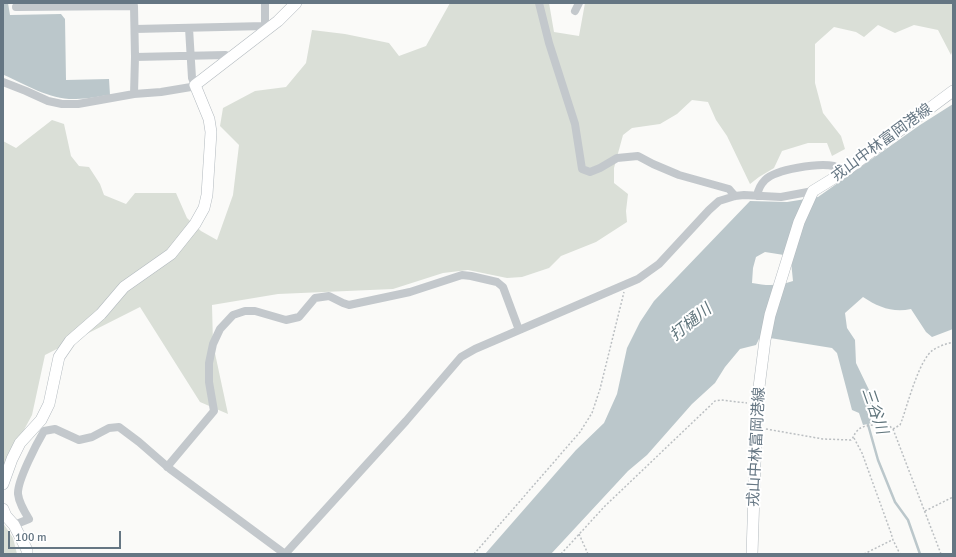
<!DOCTYPE html>
<html>
<head>
<meta charset="utf-8">
<style>
  body { margin:0 }
  #map { position:relative; width:956px; height:557px; overflow:hidden; background:#fafaf8; font-family:Signika,sans-serif }
  canvas { display:block }
  .frame { position:absolute; inset:0; border:4px solid #657683; pointer-events:none }
  .scale { position:absolute; left:8px; top:531px; width:113px; height:18px; box-sizing:border-box; border:2px solid #657683; border-top:0; padding-left:5px; font-size:12px; line-height:14px; white-space:nowrap; color:#657683; -webkit-text-stroke:3px #fff; paint-order:stroke }
</style>
</head>
<body>
<div id="map">
<canvas width="956" height="557"></canvas>
<div class="frame"></div>
<div class="scale">100 m</div>
</div>
<script>
const c = document.querySelector('canvas').getContext('2d');
c.lineJoin = 'round';
function fill(path, color) { c.fillStyle = color; c.fill(path, 'evenodd'); }
function stroke(path, color, width, dash) { c.strokeStyle = color; c.lineWidth = width; c.lineCap = dash ? 'butt' : 'round'; c.setLineDash(dash || []); c.stroke(path); }
function label(font, color, halo, rows, align = 'center') {
  c.font = font + ' Signika,"Noto Sans JP",sans-serif'; c.lineWidth = 4; c.setLineDash([]); c.textBaseline = 'middle'; c.strokeStyle = halo; c.fillStyle = color; for (const [text, x, y, turn = 0] of rows) {
    c.save(); c.translate(x, y); c.rotate((+turn || 0) * Math.PI / 180); c.textAlign = isNaN(turn) ? turn : align; if (halo) c.strokeText(text, 0, 0); c.fillText(text, 0, 0); c.restore();
  }
}
fill(new Path2D(`
  M450 3H549L554 32 579 36 585 3H953V49L951 55 938 30 914 25 895 33 878 25 864 37 856 32 834 27 815 44V83L823 113 841 136 845 149 832 156 827 143H808L782 151 774 168 759 177 750 184 727 136 716 120 708 102 692 100 677 114 660 124 632 128 623 135 614 168V183L628 194 626 211 627 222 596 242 561 256 549 268 522 277 507 278 468 270 443 273 393 289 278 294 212 305 213 344 228 414 200 402 140 307 45 355 32 415 3 469V141L16 148 52 120 64 124 71 156 79 166 89 167 100 184 104 195 126 204 135 193H176L187 218 201 231 217 240 233 195 239 145 220 126 223 108 255 91 286 87 306 63 312 30 345 34 389 43 399 56 426 46Z
  M3 523 13 538 17 554H3Z`), '#dadfd7');
fill(new Path2D(`
  M3 3H8L10 15 61 14 65 19 66 80 109 79 110 95C99 96 88 99 76 99 51 100 26 85 4 75Z
  M953 104V329L932 337 926 332 911 309C893 313 878 307 863 297L845 313 847 328 855 340 856 363 870 392 874 406 869 411 872 423 863 425 859 413 852 410 837 353 832 348 770 338 759 339 756 345 740 349 725 367 715 383 692 404 647 455 628 471 551 554H485L576 450 604 423 617 394 627 348 640 322 654 301 750 201 787 202 818 197 920 125ZM765 252 784 255 791 261 793 281C779 286 767 286 752 283L753 268 756 257Z`), '#bbc7cb');
stroke(new Path2D(`
  M867 421 878 460 895 502 908 520 920 554`), '#bbc7cb', 2.5);
const secondary = new Path2D(`
  M3 484 12 459 20 443 41 420 49 404 59 357 70 341 101 314 124 287 171 254 195 224 204 208 207 195 211 132 209 119 195 85 278 21 296 3
  M3 509 6 516 14 525 27 550V554
  M752 554 757 403 765 340 770 315 799 222 813 191 844 172 953 91`);
stroke(secondary, '#b3babf', 12);
stroke(new Path2D(`
  M766 429 823 439 851 440C854 437 854 434 857 431 862 424 878 425 887 424L893 429 941 554
  M893 429 900 425 902 420C908 403 919 360 933 350 939 346 946 344 953 342
  M854 438 862 453 891 533 893 540 900 554
  M925 511 953 497
  M579 534 588 554
  M474 554 580 432 592 413 600 389 624 292
  M561 554 604 507 715 401 721 400 747 403
  M864 554 892 540`), '#bbbfc2', 1.5, [2, 2]);
stroke(new Path2D(`
  M265 3V26L268 28
  M539 3 549 43 575 124 582 169 590 172 600 168 617 158 638 156 653 164 679 175 729 189 735 196
  M16 7 134 6 135 57
  M575 11 579 3
  M135 29 265 26
  M3 82 26 91 48 101 62 104H78L134 94 161 92 191 87 195 85 192 78 189 28
  M134 94 135 57 226 55 230 57
  M757 196C758 190 760 185 765 180 776 169 818 163 834 166 837 167 841 170 844 172
  M167 467 214 411 209 382V363L213 344 220 329 233 315 245 311H255L286 320 299 317 315 298 329 296 343 303 349 305 410 292 462 275 471 276 497 282 503 287 519 330
  M14 525 29 519C24 511 19 503 18 494 17 481 37 443 44 431L55 429 79 440 92 437 109 428 119 427 139 442 170 469 285 554
  M285 554 406 421 461 357 475 349 638 279 659 264 709 210 719 201 735 196 744 195 781 197 813 191`), '#c3c8cc', 8);
stroke(secondary, '#fff', 11);
label('15px', '#657683', '#fff', [
  ["戎山中林富岡港線",882,143,-36],
  ["戎山中林富岡港線",757,447,-87]
]);
label('italic 16px', '#60757c', '#fff', [
  ["打樋川",691,323,-39],
  ["三谷川",874,411,71]
]);
</script>
</body>
</html>
